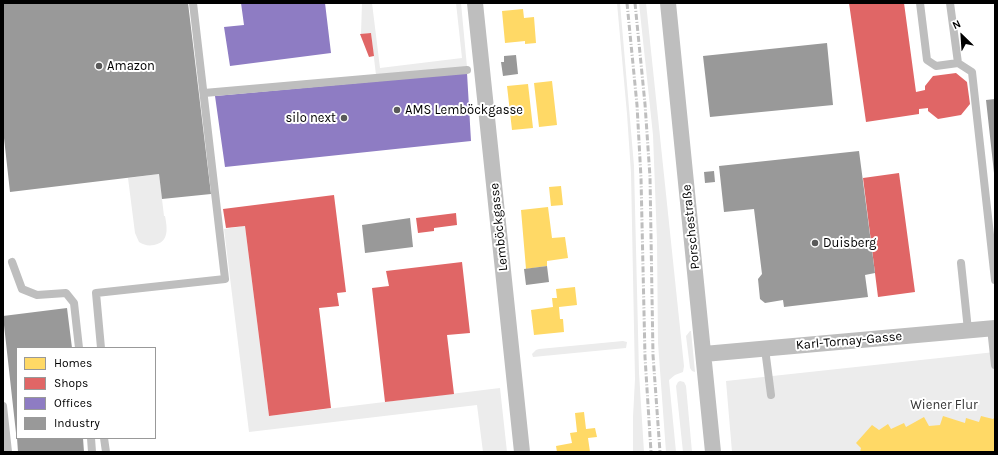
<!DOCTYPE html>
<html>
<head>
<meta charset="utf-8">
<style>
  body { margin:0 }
  #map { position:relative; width:998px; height:455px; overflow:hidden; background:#fff; font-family:Karla,sans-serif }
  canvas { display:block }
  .frame { position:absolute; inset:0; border:4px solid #000; pointer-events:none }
  .legend { position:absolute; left:16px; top:347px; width:140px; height:92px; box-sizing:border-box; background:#fff; border:1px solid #999; margin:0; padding:5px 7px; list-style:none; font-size:12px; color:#000 }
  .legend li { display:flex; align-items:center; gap:8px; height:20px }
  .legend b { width:20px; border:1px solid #999 }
  .north { position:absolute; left:942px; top:16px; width:40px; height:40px; -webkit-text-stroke:3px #fff; paint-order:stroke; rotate:335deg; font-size:11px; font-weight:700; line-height:16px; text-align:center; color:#000 }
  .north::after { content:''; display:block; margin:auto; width:14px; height:18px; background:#000; clip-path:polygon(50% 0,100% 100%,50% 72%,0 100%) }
</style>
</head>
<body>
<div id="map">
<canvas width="998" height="455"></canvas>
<div class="frame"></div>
<ul class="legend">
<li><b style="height:11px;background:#ffd966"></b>Homes</li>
<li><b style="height:11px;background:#e06666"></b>Shops</li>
<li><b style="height:11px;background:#8e7cc3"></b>Offices</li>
<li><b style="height:11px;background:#999"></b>Industry</li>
</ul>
<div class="north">N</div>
</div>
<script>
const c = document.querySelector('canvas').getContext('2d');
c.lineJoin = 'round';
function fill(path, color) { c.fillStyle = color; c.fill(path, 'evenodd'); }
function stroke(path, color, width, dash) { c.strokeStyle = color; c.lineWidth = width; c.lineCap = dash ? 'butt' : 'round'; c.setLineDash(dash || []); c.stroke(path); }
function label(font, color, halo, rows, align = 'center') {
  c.font = font + ' Karla,sans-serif'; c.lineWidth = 4; c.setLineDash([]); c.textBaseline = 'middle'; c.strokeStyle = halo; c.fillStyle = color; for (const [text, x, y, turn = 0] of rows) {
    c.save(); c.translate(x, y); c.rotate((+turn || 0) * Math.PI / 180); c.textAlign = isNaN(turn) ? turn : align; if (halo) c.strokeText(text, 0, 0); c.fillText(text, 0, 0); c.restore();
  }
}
fill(new Path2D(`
  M362 3H372L380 68 462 58 456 3H461L467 67 376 75 371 33 361 34Z
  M617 3H620L634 166 639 373 644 452H633V417L635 379 631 173 627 114Z
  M639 3H646L684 366 683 372 675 375 669 380 676 452H666L658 343 657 241 653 135Z
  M159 174 164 216H165C167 227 170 242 154 245 148 246 144 245 139 242L135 233 128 178Z
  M245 226 269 416 500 388 507 452H483L477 405 249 432 224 229Z
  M690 331H691L695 372 692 371 690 368 686 336Z
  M623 341 627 342 626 348 533 357 532 354 536 350 539 349Z
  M995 352V452H732L726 381Z
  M680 381 684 382 686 386 692 452H683L676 386 678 382Z`), '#ececec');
fill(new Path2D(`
  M523 9 524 18 534 17 536 43 525 44V41L505 43 502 11Z
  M552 81 557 125 539 127 534 83Z
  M528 84 533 128 512 130 507 86Z
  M561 186 563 205 551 206 549 187Z
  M548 207 552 238 565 237 568 258 547 261V266L526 269 521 210Z
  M575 287 577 305 559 307 560 319H563L564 332 534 335 531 310 553 307 552 298H557L556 289Z
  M584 412 586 429 595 428 597 437 588 438 590 452H557L556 446 572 443 570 433 577 432 575 413Z
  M943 416 965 423 966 418 979 422 981 416 993 419 995 417V452H860L861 448 856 443 872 425 879 430 888 424 891 429 904 423 906 427 924 417 929 426 940 425Z`), '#ffd966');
fill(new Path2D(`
  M849 3H904L916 92 925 90V86L933 76 956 73 967 82 970 104 961 115 938 119 928 111V108L919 109V114L866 122Z
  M371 33 374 56 369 57 360 34Z
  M899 173 915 292 878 297 863 178Z
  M334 195 346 292 337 293 339 306 319 308 331 408 269 416 245 226 226 228 223 209Z
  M456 213 457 225 434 228V231L418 233 416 218Z
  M462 262 470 333 447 335 454 394 385 402 372 288 389 286 386 271Z`), '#e06666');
fill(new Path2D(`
  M241 3H325L331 53 230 66 224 27 244 25Z
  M467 73 471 141 225 167 215 96Z`), '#8e7cc3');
fill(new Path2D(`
  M3 3H188L211 194 162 199 159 174 10 192 3 129Z
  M827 43 833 105 710 117 703 56Z
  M516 55 518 74 503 76 501 62H504V56Z
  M995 99V173H994L986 100Z
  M859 151 875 273 865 275 868 297 784 307 783 300 765 303 760 299 758 279 762 274 754 209 724 212 719 166Z
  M714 171 715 182 705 183 704 172Z
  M410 218 413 247 365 253 362 225Z
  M547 266 549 282 526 285 524 269Z
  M67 308 72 348H17V433H16L3 316Z
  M17 438H83L84 452H18Z`), '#999');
stroke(new Path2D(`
  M920 3 927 60 936 66 958 63 972 72 995 280
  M950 3 958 63
  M204 93 467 70
  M12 262 22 289 37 295 66 293 74 303 79 348
  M961 263 968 330
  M991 328 995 365
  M101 348 96 293 225 279 193 3
  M765 349 771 395
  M3 406 8 452
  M91 438 92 452
  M104 438 106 452`), '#bebebe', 8);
stroke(new Path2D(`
  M475 3 522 452
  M668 3 713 452
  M704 354 995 328`), '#bebebe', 16);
stroke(new Path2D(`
  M627 3 637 105 641 178 645 357 651 452
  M635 3 645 104 650 177 653 355 660 452`), '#bebebe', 3, [6, 2, 1, 2]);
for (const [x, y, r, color] of [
  [99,66,4,"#595959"],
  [397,110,4,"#595959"],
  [344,118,4,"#595959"],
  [815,243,4,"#595959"]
]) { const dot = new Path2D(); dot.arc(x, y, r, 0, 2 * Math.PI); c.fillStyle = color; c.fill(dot); stroke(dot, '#fff', 1.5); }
label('13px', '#000', '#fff', [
  ["Amazon",107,66],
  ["AMS Lemböckgasse",405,110],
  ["silo next",336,118,"right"],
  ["Duisberg",823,243]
], 'left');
label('13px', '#000', '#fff', [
  ["Lemböckgasse",499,227,-96],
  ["Porschestraße",691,227,-96],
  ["Karl-Tornay-Gasse",849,341,-5]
]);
label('13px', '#333', '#fff', [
  ["Wiener Flur",944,405]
]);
</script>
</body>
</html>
